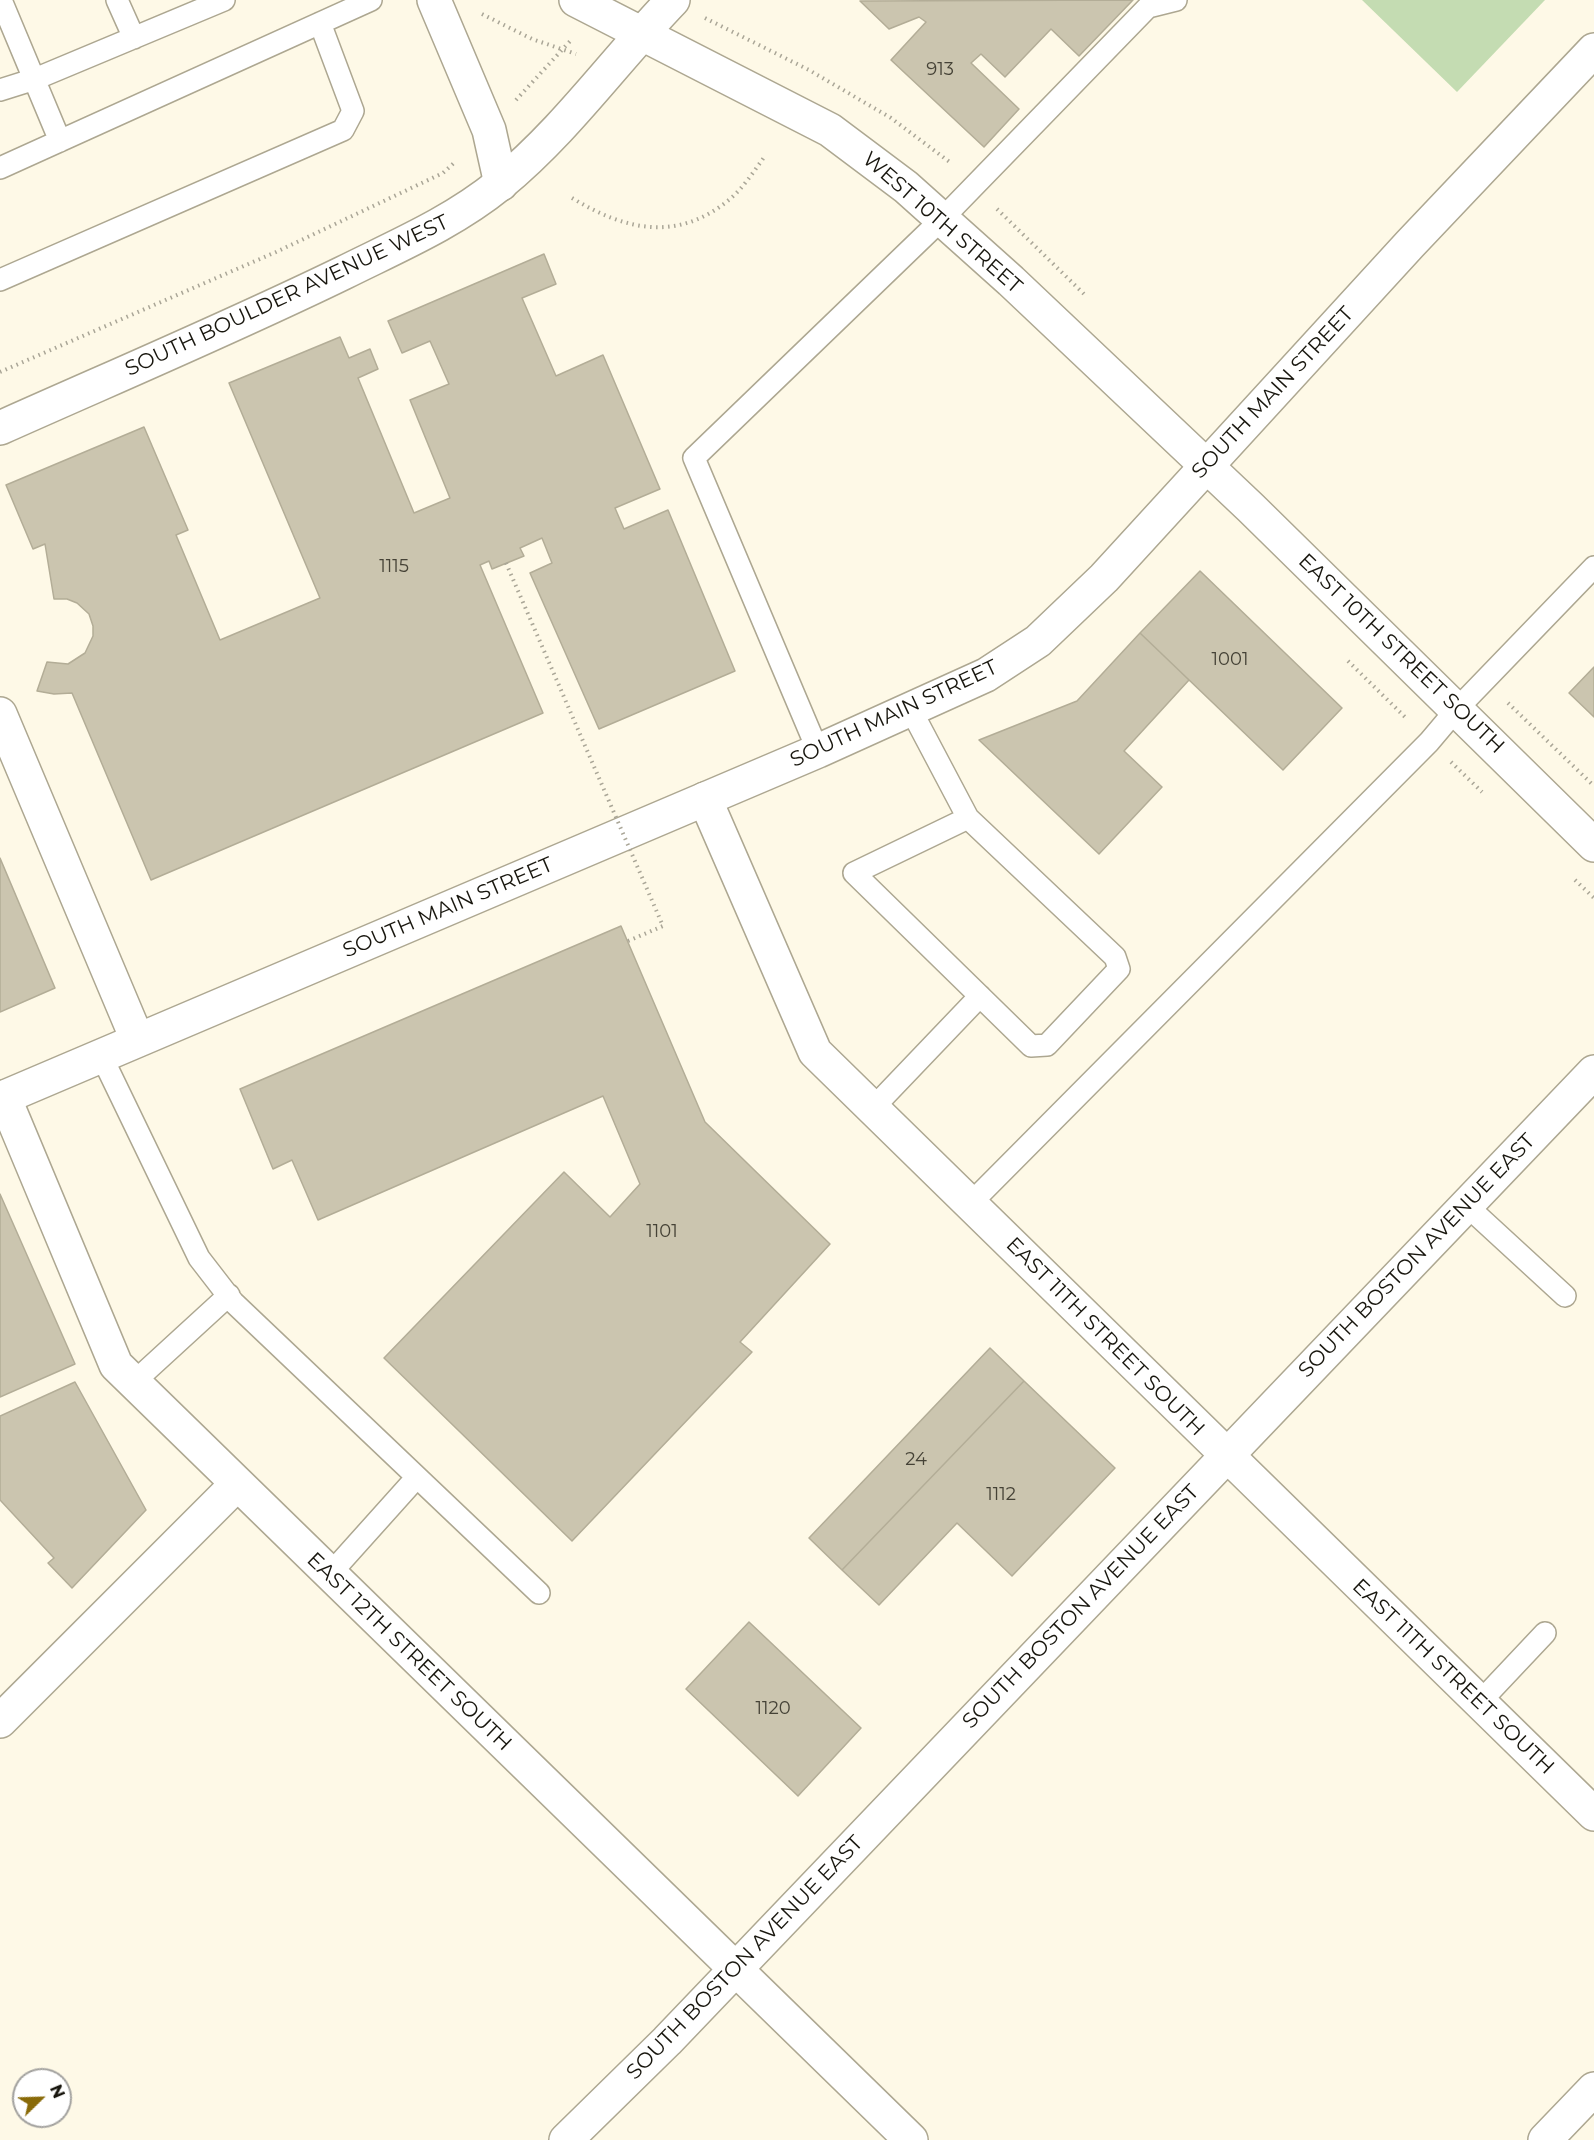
<!DOCTYPE html>
<html>
<head>
<meta charset="utf-8">
<style>
  body { margin:0 }
  #map { position:relative; width:1594px; height:2140px; overflow:hidden; background:#fef9e7; font-family:Montserrat,sans-serif }
  canvas { display:block }
  .north { position:absolute; left:12px; top:2068px; width:60px; height:60px; box-sizing:border-box; background:#fff; border:2px solid #a3a29f; border-radius:50%; rotate:67deg; font-size:16px; font-weight:700; line-height:24px; text-align:center; color:#18160e }
  .north::after { content:''; display:block; margin:auto; width:21px; height:27px; background:#896a08; clip-path:polygon(50% 0,100% 100%,50% 72%,0 100%) }
</style>
</head>
<body>
<div id="map">
<canvas width="1594" height="2140"></canvas>
<div class="north">N</div>
</div>
<script>
const c = document.querySelector('canvas').getContext('2d');
c.lineJoin = 'round';
function fill(path, color) { c.fillStyle = color; c.fill(path, 'evenodd'); }
function stroke(path, color, width, dash) { c.strokeStyle = color; c.lineWidth = width; c.lineCap = dash ? 'butt' : 'round'; c.setLineDash(dash || []); c.stroke(path); }
function label(font, color, halo, rows, align = 'center') {
  c.font = font + ' Montserrat,sans-serif'; c.lineWidth = 5; c.setLineDash([]); c.textBaseline = 'middle'; c.strokeStyle = halo; c.fillStyle = color; for (const [text, x, y, turn = 0] of rows) {
    c.save(); c.translate(x, y); c.rotate((+turn || 0) * Math.PI / 180); c.textAlign = isNaN(turn) ? turn : align; if (halo) c.strokeText(text, 0, 0); c.fillText(text, 0, 0); c.restore();
  }
}
fill(new Path2D(`
  M1362 0H1545L1457 92Z`), '#c4dcb2');
const building = new Path2D(`
  M1133 0 1079 56 1051 29 1005 77 981 54 971 63 1019 109 984 147 891 60 926 22 919 17 889 29 860 1Z
  M544 254 556 284 522 298 556 376 603 355 660 489 615 508 624 529 668 510 735 671 599 729 530 573 552 563 542 538 520 548 524 556 492 569 489 561 480 565 543 713 151 880 72 693 54 694 37 691 47 662 68 664 85 653 93 636V626L89 614 77 603 67 599H54L45 544 33 549 6 485 144 427 188 530 176 535 220 640 320 598 229 383 340 337 349 358 370 349 378 369 358 378 414 513 450 498 410 400 449 384 430 341 402 353 388 321Z
  M1200 571 1342 708 1283 770 1140 633Z
  M1140 633 1189 680 1124 751 1162 787 1099 854 979 740 1077 701Z
  M1594 667V717L1569 693Z
  M0 858 55 988 0 1012Z
  M621 926 705 1122 830 1244 740 1342 752 1352 572 1541 384 1358 564 1172 610 1217 640 1184 603 1096 318 1220 292 1160 273 1169 240 1089Z
  M0 1194 75 1364 0 1397Z
  M990 1348 1024 1381 842 1570 809 1538Z
  M1024 1381 1115 1468 1012 1576 957 1523 879 1605 842 1570Z
  M75 1382 146 1510 72 1588 48 1563 54 1558 0 1500V1416Z
  M749 1622 861 1728 798 1796 686 1689Z`);
fill(building, '#cbc5af');
stroke(building, '#b3ad97', 1.5);
const service = new Path2D(`
  M1 0 60 141
  M117 0 134 38
  M0 90 35 79 224 0
  M0 168 371 0
  M0 280 343 130 353 111 320 23
  M911 710 968 818 1115 957 1119 969 1047 1045 1031 1046 854 873 968 818
  M818 751 694 458 943 218 1148 7 1176 0
  M101 1055 199 1258 233 1302 539 1593
  M873 1108 980 996
  M970 1204 1429 742 1456 710 1594 567
  M1466 1205 1565 1296
  M134 1382 229 1295
  M330 1574 417 1477
  M1479 1703 1545 1633`);
const minor = new Path2D(`
  M705 799 815 1052 1594 1814
  M4 1097 116 1365 911 2140
  M0 1721 237 1484`);
const tertiary = new Path2D(`
  M0 428C114 377 230 328 343 273 397 246 452 223 500 184 565 131 615 60 673 0
  M0 714 137 1039
  M0 1099 818 751 986 675 1038 641 1104 578 1410 244 1594 50
  M566 2140 667 2041 1594 1072`);
const secondary = new Path2D(`
  M434 0 489 130 501 184
  M576 0 830 130 906 187 1011 281 1251 508 1594 845`);
const primary = new Path2D(`
  M1545 2140 1594 2089`);
stroke(service, '#ada791', 24);
stroke(minor, '#ada791', 36);
stroke(tertiary, '#ada791', 36);
stroke(secondary, '#ada791', 36);
stroke(primary, '#ada791', 36);
stroke(new Path2D(`
  M482 14 532 39 576 54
  M705 18 809 70 891 118 951 163
  M516 100 572 39
  M572 198C625 230 677 243 730 199 744 187 754 171 765 156
  M997 209 1084 294
  M0 372 276 252 443 173 456 161
  M1348 661 1407 719
  M1508 703 1594 786
  M1451 762 1482 792
  M1575 880 1594 898`), '#aaa697', 4, [1.5, 4.5]);
stroke(service, '#fff', 21);
stroke(minor, '#fff', 33);
stroke(tertiary, '#fff', 33);
stroke(secondary, '#fff', 33);
stroke(primary, '#fff', 33);
stroke(new Path2D(`
  M506 563 663 926 628 941`), '#aaa697', 4, [1.5, 4.5]);
label('18px', '#454236', null, [
  ["913",940,70],
  ["1115",394,567],
  ["1001",1230,660],
  ["1101",662,1232],
  ["24",916,1460],
  ["1112",1001,1495],
  ["1120",773,1709]
]);
label('21px', '#18160e', '#fff', [
  ["WEST 10TH STREET",942,223,41],
  ["SOUTH BOULDER AVENUE WEST",287,296,-25],
  ["SOUTH MAIN STREET",1273,393,-47],
  ["EAST 10TH STREET SOUTH",1401,654,44],
  ["SOUTH MAIN STREET",894,714,-25],
  ["SOUTH MAIN STREET",448,908,-23],
  ["SOUTH BOSTON AVENUE EAST",1417,1256,-46],
  ["EAST 11TH STREET SOUTH",1105,1337,45],
  ["SOUTH BOSTON AVENUE EAST",1081,1607,-46],
  ["EAST 12TH STREET SOUTH",409,1652,44],
  ["EAST 11TH STREET SOUTH",1453,1677,44],
  ["SOUTH BOSTON AVENUE EAST",745,1958,-46]
]);
</script>
</body>
</html>
